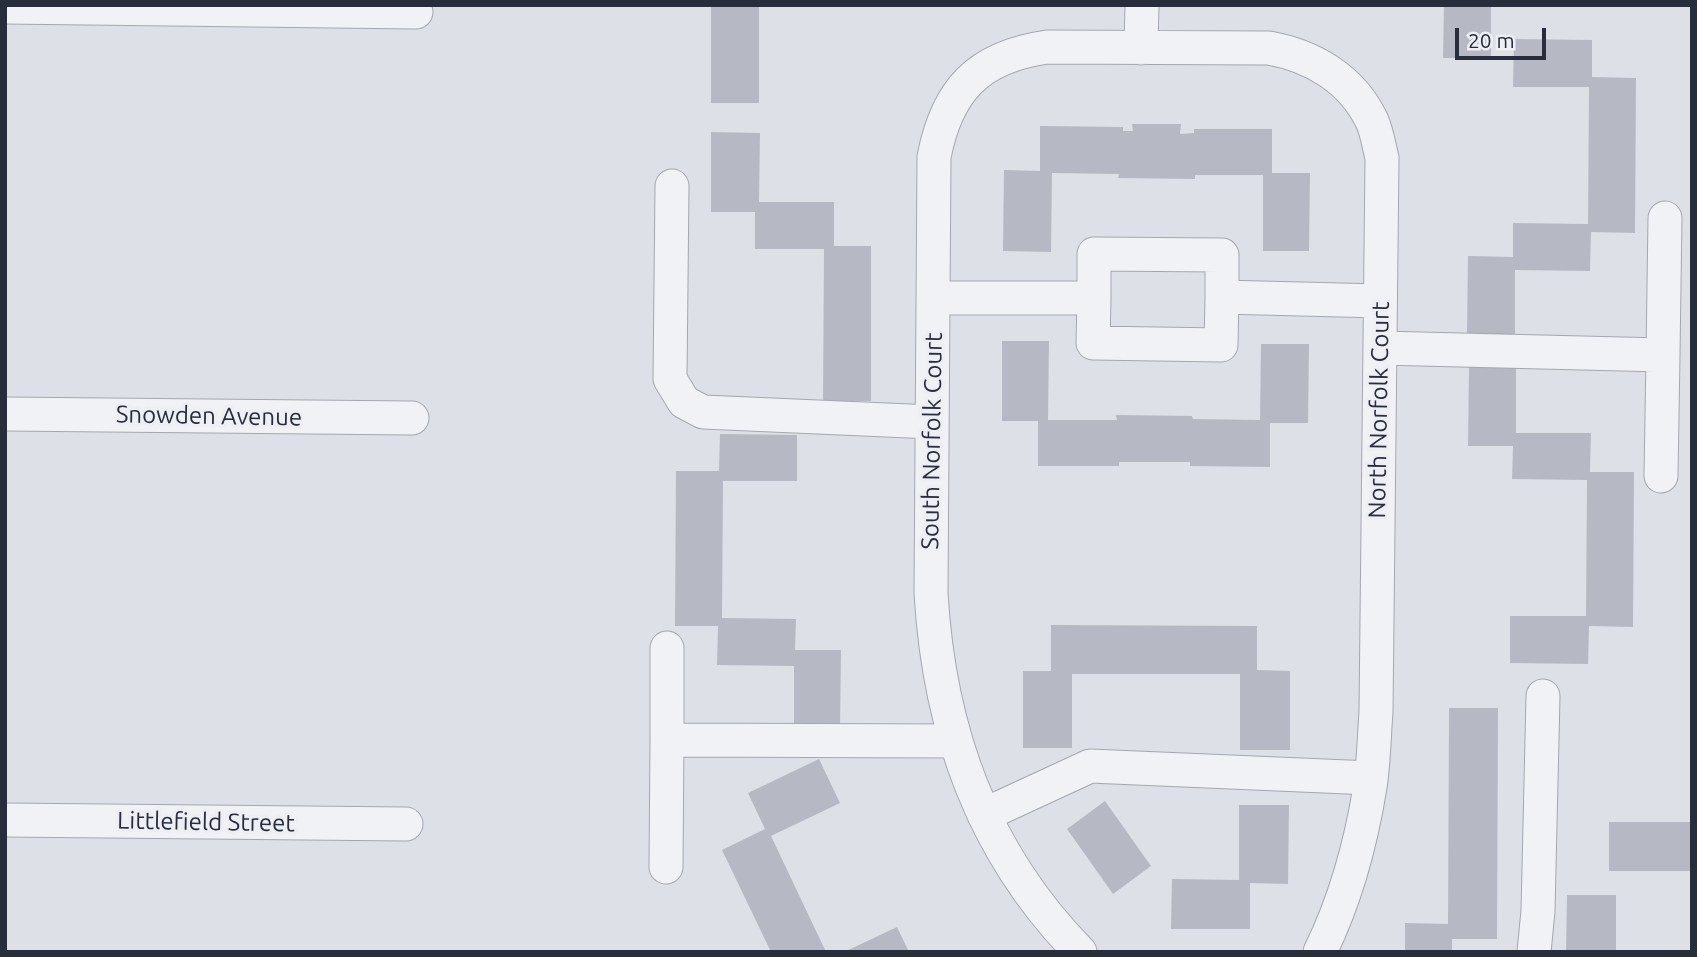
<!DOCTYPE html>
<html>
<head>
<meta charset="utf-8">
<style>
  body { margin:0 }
  #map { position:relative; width:1697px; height:957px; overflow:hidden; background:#dee0e7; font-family:Ubuntu,sans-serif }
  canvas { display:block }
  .frame { position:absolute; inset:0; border:7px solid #282d3c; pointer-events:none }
  .scale { position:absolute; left:1455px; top:28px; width:91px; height:32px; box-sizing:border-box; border:4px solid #282d3c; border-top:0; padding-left:9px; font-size:21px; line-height:24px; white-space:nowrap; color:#282d3c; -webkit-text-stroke:5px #edeff4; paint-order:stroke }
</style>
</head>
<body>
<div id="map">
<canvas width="1697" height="957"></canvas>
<div class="frame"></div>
<div class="scale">20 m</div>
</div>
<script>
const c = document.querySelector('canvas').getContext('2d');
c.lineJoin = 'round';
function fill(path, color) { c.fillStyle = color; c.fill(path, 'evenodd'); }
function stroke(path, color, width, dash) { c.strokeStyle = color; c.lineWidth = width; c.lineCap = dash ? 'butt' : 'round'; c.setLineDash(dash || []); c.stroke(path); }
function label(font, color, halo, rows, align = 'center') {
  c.font = font + ' Ubuntu,sans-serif'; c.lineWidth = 7; c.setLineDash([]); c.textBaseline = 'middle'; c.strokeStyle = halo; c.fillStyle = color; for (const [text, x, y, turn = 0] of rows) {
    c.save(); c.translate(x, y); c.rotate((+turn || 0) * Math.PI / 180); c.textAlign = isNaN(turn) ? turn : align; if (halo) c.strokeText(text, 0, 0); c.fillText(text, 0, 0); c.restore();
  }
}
fill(new Path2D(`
  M711 5H759V103H711Z
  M1444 5H1491V58H1443Z
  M1514 39 1592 40V77L1636 78 1635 233 1591 232 1590 271 1515 270V335L1467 334 1468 256 1513 257V223L1588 224 1589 87H1513Z
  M1132 124H1181L1180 134 1194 133V129H1272V173H1310L1309 251H1263V175H1195V179L1118 178 1119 174 1052 173 1051 252 1003 251 1004 170 1040 171V126L1123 127V131H1133Z
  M711 132 760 133 759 202H834V246H871V401H823L824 249H755V212H711Z
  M1002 341H1049L1048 420H1117L1116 415 1192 416 1193 419 1260 420 1261 344H1309L1308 423H1270V467L1190 466V462H1119V466H1038V421H1002Z
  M1469 367 1516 368V433H1591L1590 472H1634L1633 627 1589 626 1588 664 1510 663V616H1586L1587 480 1512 479 1513 446H1468Z
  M720 434 797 435V481H723L722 618 796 619 795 650H841L840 730H794V666L717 665 718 626H675L676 471H719Z
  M1051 625 1257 626V670L1290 671V750H1240V674H1072V748H1023V671H1051Z
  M1449 708H1498L1497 939H1452V952H1405V923L1448 924Z
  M819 759 840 803 771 836 826 952H771L722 850 765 829 748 793Z
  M1105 801 1151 866 1113 894 1067 829Z
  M1239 805H1289L1288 884 1250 883V929H1171L1172 879 1239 880Z
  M1609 822H1692V871H1609Z
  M1567 895H1616V952H1566Z
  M897 927 909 952H844Z`), '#b6b9c3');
const minor = new Path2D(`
  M5 7 416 12
  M1141 48 1142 5
  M672 186 670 379 684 402 703 412 932 422
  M934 298H1094V254L1222 255V297L1380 301
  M1094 298 1093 343 1221 345 1222 297
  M1380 348 1663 355 1665 218
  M5 414 412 418
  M1661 476 1663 355
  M667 648V740L956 741
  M984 815 1090 766 1371 778
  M5 820 406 824
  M666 867 667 740
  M1080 952C982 852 939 730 931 593L934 157C947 90 978 57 1047 47L1269 48C1313 56 1352 79 1372 121 1377 132 1379 146 1382 158L1376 712C1374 736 1374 762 1370 787 1361 843 1345 901 1320 952
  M1534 952 1538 911 1543 696`);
stroke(minor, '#a4a7b0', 35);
stroke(minor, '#f0f2f5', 33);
label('24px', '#282d3c', '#edeff4', [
  ["North Norfolk Court",1379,410,-89],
  ["Snowden Avenue",209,416,1],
  ["South Norfolk Court",932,441,-89],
  ["Littlefield Street",206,822,1]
]);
</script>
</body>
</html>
